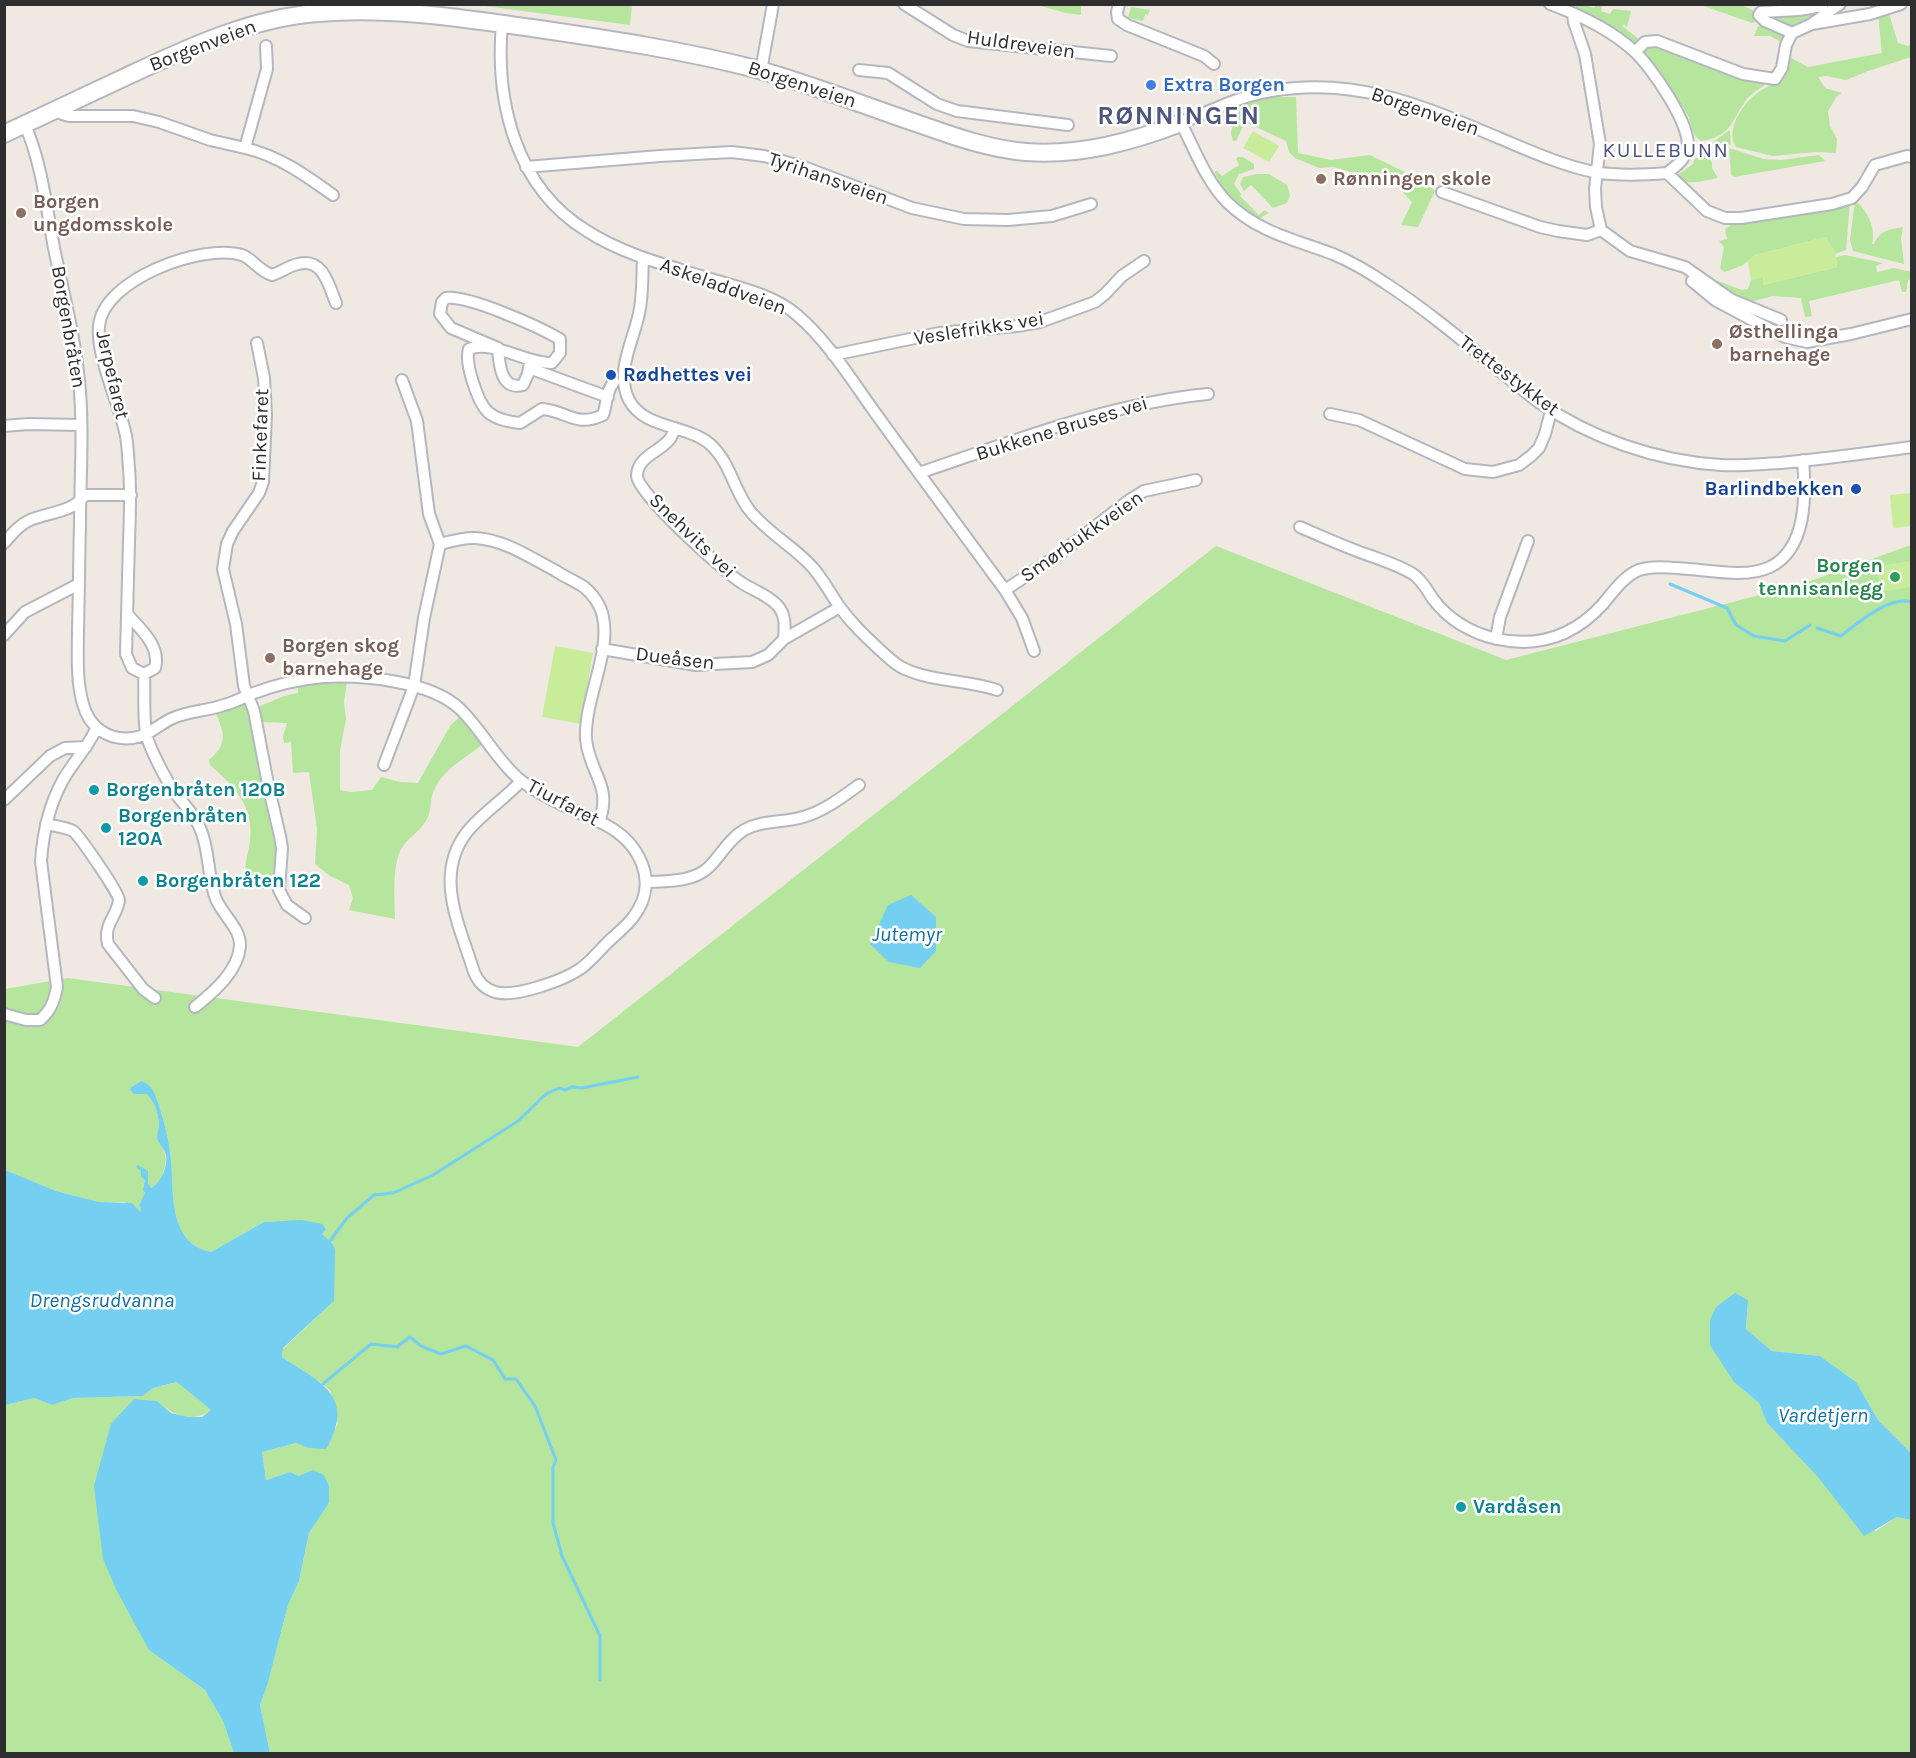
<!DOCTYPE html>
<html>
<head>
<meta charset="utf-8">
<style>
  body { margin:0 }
  #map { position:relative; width:1916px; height:1758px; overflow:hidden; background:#efe9e1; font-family:Karla,sans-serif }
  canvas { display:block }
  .frame { position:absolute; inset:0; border:6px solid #2e2e2e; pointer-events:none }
</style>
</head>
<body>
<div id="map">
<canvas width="1916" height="1758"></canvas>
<div class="frame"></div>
</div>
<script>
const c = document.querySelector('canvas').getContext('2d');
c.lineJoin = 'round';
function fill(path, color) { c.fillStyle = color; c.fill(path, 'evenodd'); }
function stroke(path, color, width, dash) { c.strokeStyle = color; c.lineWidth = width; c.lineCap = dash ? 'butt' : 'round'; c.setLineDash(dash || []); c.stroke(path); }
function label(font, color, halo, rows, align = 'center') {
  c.font = font + ' Karla,sans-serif'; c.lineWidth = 5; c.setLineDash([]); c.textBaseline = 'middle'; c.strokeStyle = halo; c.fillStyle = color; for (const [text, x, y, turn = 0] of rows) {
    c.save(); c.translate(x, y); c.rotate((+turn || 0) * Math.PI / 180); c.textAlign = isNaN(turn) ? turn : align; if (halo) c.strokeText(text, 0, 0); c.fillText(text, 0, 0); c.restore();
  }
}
fill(new Path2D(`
  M1571 4 1585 5 1594 8 1596 5 1602 6 1601 11 1610 14 1613 9 1631 11 1627 27 1624 24 1622 26 1640 40 1634 46 1603 23Z
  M477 5H632L630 25Z
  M1037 5H1081V15L1066 13Z
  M1701 5H1742L1754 11 1755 22 1752 23Z
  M1131 7 1150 10 1148 15 1145 14 1143 21 1128 18Z
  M1825 11 1815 19 1788 29 1765 15Z
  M1889 14 1898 43 1908 46 1911 44V57L1868 71 1846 80 1826 76 1818 77 1825 88 1842 93 1837 96 1828 111 1830 126 1837 139 1836 153 1816 152 1773 156 1736 147C1725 130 1742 105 1756 94 1763 88 1773 85 1779 78 1785 71 1787 65 1789 57L1808 67 1882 53 1878 15Z
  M1758 26H1766L1785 33 1783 43 1770 36H1754Z
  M1654 44 1770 82C1762 87 1753 92 1747 99 1730 121 1733 136 1701 141 1692 136 1692 125 1688 116 1676 93 1658 74 1643 53L1644 46Z
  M1269 97H1296L1298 153 1331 160 1370 155 1425 182 1435 191 1418 227 1401 225 1412 202 1400 189 1387 183 1334 167 1319 168 1295 158 1289 152 1286 141 1245 122 1236 141H1233L1231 133 1236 107Z
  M1730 130 1731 145 1723 143 1710 144Z
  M1729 148 1764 159 1781 160 1819 155 1825 161 1734 177 1731 175Z
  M1703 152H1706L1712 163V168L1718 178C1705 180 1688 187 1677 177L1678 175 1693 164 1694 160Z
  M1238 157H1243L1254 164V169L1239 174 1234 184 1241 194 1240 196 1259 215 1264 210 1269 213 1258 219C1253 215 1246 213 1241 209 1229 200 1222 187 1215 173V171H1217L1222 176 1239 165 1236 159Z
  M1257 174H1269L1287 185 1290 196 1287 203 1273 208 1251 185 1244 191 1240 184 1243 177Z
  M1855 200C1868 212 1876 227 1872 244H1874C1879 231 1890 229 1903 227L1901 238 1904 264 1853 251 1850 240Z
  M1850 203 1846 250 1835 254 1826 237 1755 255 1743 265 1725 272 1720 269 1724 247 1719 241 1727 239 1725 229 1736 222 1822 208 1831 210Z
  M1845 255 1883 263 1876 266 1877 272 1894 268 1912 272 1911 278 1908 281 1906 292H1902L1899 280 1809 301 1812 316 1805 317 1801 298 1773 296 1746 303 1707 277 1742 290 1748 289 1751 280 1763 276V285L1837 267 1836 257Z
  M1911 545V1453L1878 1420 1856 1382 1820 1356 1772 1351 1746 1329 1748 1301 1734 1382 1759 1403 1767 1423 1818 1476 1876 1531 1897 1517 1911 1520V1753H270L260 1705 268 1683 288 1605 299 1581 309 1533 329 1503 299 1476 290 1472 266 1480 262 1452 296 1443 309 1448 334 1431 338 1424 331 1392 323 1384 282 1357 283 1349 334 1301 333 1244 322 1234 286 1221 264 1222 211 1252C168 1243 174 1194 171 1160 169 1141 165 1124 159 1106 156 1096 153 1085 142 1081L131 1087 130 1090 134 1094H148C155 1102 158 1113 159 1124 159 1129 157 1134 157 1138 158 1143 162 1146 164 1151 169 1162 162 1183 151 1188L149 1186 145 1170 141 1168 143 1177 145 1180 146 1193 139 1205 141 1208 140 1212 125 1202H99L56 1191 5 1170V989L68 978 578 1047 1216 546 1506 660 1799 585Z
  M347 681 344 702 346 719 340 751V790L351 792 372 790 381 777 400 782 418 783 450 726 461 715 483 744C468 756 444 769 435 788 430 797 432 808 427 819 420 832 410 836 403 846 391 863 395 900 395 919L349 910 353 898 349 885 330 876 315 864 317 829 309 772 293 773 291 742 284 743 283 736 287 723 262 722 260 706 284 696 298 693V685L309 682Z
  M244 703 250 707 279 845 277 887 262 889 247 881C243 862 248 858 250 840 254 806 234 786 210 765L209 760C229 743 224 733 215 711Z
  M178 1382 211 1410C192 1424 173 1415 157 1401L149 1650 205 1690 223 1721 234 1753H5L4 1405 34 1398 52 1405 73 1398 143 1396 153 1388Z`), '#b6e59e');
fill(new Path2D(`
  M1253 131 1279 146 1269 162 1243 148Z
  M1826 237 1835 252 1837 267 1763 285V277L1751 280 1748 261 1755 255Z
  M1911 493V526L1893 528 1890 495Z
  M1911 561V587L1881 592 1877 566Z
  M555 646 593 653 581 724 542 717Z`), '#c9ec9a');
fill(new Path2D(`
  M911 895 936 917V951L920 968 889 962 870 944 888 905Z
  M142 1081C153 1085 156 1096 159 1106 165 1124 169 1141 171 1160 174 1193 168 1243 211 1252L264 1222 302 1220 322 1224 326 1229 322 1234 333 1244 335 1250 334 1301 283 1348 282 1357C309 1376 350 1391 334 1432 331 1438 330 1444 326 1449L309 1448 296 1443 262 1452 266 1480 290 1472 299 1476 313 1470 324 1475 329 1486V1503L309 1533 299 1581 288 1605 268 1683 260 1705 270 1753H234L223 1721 205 1690 149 1650 117 1591 103 1559 94 1486 111 1424 134 1399 157 1401 171 1413 188 1417H202L211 1410 177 1382 153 1388 143 1396 73 1398 52 1405 34 1398 5 1405V1170L56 1191 99 1202 132 1203 140 1212 141 1208 139 1205 145 1193 143 1190 145 1180 141 1177V1171L136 1167 138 1165 148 1171V1183L151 1188C161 1183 168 1166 166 1155 165 1149 158 1144 157 1138 157 1133 159 1129 159 1124 158 1113 155 1102 147 1094H134L130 1090 131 1087Z
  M1735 1293 1748 1300 1746 1329 1772 1351 1820 1356 1856 1382 1878 1420 1911 1453V1520L1897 1517 1864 1536 1818 1477 1767 1423 1759 1403 1734 1382 1710 1345V1320L1716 1307Z`), '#75cff0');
stroke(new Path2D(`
  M1670 584 1727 608 1736 625 1754 636 1785 641 1810 625
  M1817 628 1841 636C1858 623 1889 595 1912 602
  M330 1241 347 1218 374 1195 393 1193 433 1175 518 1121 546 1094 559 1088 565 1090 572 1087 582 1088 638 1077
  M323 1384 371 1344 397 1347 410 1337 421 1346 441 1354 466 1346 493 1360 505 1379H516L535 1406 556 1460 553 1467V1523L562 1556 600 1636V1680`), '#75cff0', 3);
const street = new Path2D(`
  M904 4 953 35 968 41 1111 56
  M1119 4 1117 12 1118 19 1127 25 1204 56 1214 64
  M1550 4C1580 15 1611 30 1634 51 1650 65 1694 128 1687 149 1684 161 1676 166 1667 173
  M1573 14 1574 22 1585 54 1600 144 1595 189 1596 207 1601 230 1630 251 1685 267 1732 300 1781 320
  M1813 23 1840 4
  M502 24C495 102 516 188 587 231 621 253 662 264 701 276 732 286 772 293 797 315 829 342 854 384 879 418 920 475 963 533 1005 590L1022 618 1034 651
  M1792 33 1765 21 1759 15 1761 12 1799 10 1822 6
  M266 46 267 69 245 148C279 156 305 175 333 195
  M1635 52 1645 42 1657 41 1743 74 1775 79 1782 68 1786 45 1792 33 1812 24 1870 14 1901 4
  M859 70 888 73 937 104 957 111 1068 125
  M761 71 773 4
  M57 110 62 114 69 116H133L159 122 210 140 245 148
  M25 125C42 164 46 206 54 248 63 292 75 337 79 381 84 428 80 477 80 524 79 559 79 594 78 629 78 653 76 680 83 704 89 727 108 741 133 738 149 736 159 724 173 718 189 711 207 711 224 705 233 703 242 698 251 694 275 685 299 679 324 677 363 675 431 681 460 709 482 730 495 758 518 778 537 795 580 813 604 824 639 842 660 881 634 916 627 926 616 934 607 943 599 951 590 962 580 969 564 980 515 998 495 992 485 989 478 982 474 972 460 926 433 876 467 832 482 813 505 799 521 781
  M1912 157 1907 156 1875 165 1862 187 1852 198 1832 204 1741 218H1725L1707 211 1667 173C1643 175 1618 176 1594 172 1561 165 1530 151 1499 138 1423 106 1356 76 1271 91 1239 96 1211 111 1181 123 1195 150 1206 181 1227 202 1257 232 1296 240 1333 254 1352 262 1369 272 1385 283 1439 318 1487 362 1537 401 1590 438 1656 461 1721 465 1740 466 1760 464 1780 463 1824 459 1868 453 1912 447
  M526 167 660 156 732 152 764 156 801 166 912 208 964 219 1008 220 1052 216 1091 204
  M1442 192 1540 227 1558 231 1587 235 1601 230
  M643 258C642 274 643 291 640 308 636 337 614 370 629 400 645 430 688 424 711 445 731 464 734 491 750 511 769 534 796 548 814 569 823 580 831 594 839 606 851 623 865 636 880 650 887 656 895 665 905 669 933 682 968 680 997 690
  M1692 281 1715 300 1758 323 1785 337 1807 342 1851 334 1912 319
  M257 343 264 378 266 415 263 482 259 493 233 531 227 544 223 569 236 624 244 686 254 711 269 789 280 836 282 848 279 890 287 905 305 918
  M498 348 451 328 440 314 442 302 446 298C469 295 539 327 560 339V353L552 363C527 364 491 339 469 349 464 362 478 403 488 412 497 420 510 422 520 423L542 409C568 411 575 428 603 415 607 404 606 390 614 382
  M498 348C499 364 501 391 523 385L528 374 530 361
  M833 355 939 333 1017 326 1040 322 1095 302 1105 294 1122 276 1144 261
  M529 368 608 397
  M1330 414 1359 420 1465 469 1493 472 1519 465 1531 456 1539 448 1545 434 1551 411
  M4 426 28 424 81 425
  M675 428C673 432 672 437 669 440 659 452 637 457 637 476 638 494 724 572 742 583 754 591 767 594 777 605 786 614 785 627 784 639
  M919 473C1014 441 1107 404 1208 394
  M1300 527C1323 537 1347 548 1371 556 1385 561 1400 566 1413 574 1422 580 1427 590 1433 599 1449 620 1471 633 1497 639 1539 648 1574 636 1603 604 1613 592 1624 576 1639 570 1654 565 1673 568 1689 569 1714 571 1747 578 1770 567 1807 549 1806 495 1803 460
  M4 543C12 534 19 525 30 520 49 512 72 513 85 495H131
  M440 544C452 541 464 537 476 538 505 540 531 558 556 571 565 577 575 581 584 587 593 594 601 606 603 617 611 654 584 700 586 739 589 773 613 785 599 822
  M1005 590 1061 553 1128 501 1144 491 1196 480
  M127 614C141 629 161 647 155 668L144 674
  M4 635 25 612 79 584
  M1496 639 1500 617 1528 541
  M602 649 696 665 752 662 768 655 784 639 840 607
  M384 765 414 686 424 618 440 544 429 514 417 421 402 380
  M4 800 50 756 65 748 86 747
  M46 824C54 826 65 827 73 831 79 835 119 893 119 900 117 917 103 924 108 944L143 989 155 998
  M647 882C667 881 694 882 709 867 721 855 729 839 744 830 762 820 783 823 803 817 824 811 841 798 859 785
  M195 1007C213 992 238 972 240 946 241 929 222 914 216 899 207 876 210 850 200 828 194 814 185 806 176 794 167 782 149 748 146 733 143 714 145 693 144 674L132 668 126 654C127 616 128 578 129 541 130 516 131 492 129 468 128 458 128 447 126 436 120 405 96 357 99 326 103 279 203 243 242 255 253 259 259 271 272 275 281 272 289 266 298 264 323 257 329 286 336 303
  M4 1014 26 1020H40C51 1010 54 1002 57 987L41 861C43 833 49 805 63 780 73 762 88 747 96 729`);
const secondary = new Path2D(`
  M4 134C43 116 82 97 121 79 183 50 249 18 318 13 390 7 461 18 532 28 607 39 682 50 756 69 811 84 865 106 919 124 953 136 989 149 1026 152 1080 156 1131 142 1181 123`);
stroke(street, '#b4b7c1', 14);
stroke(secondary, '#b4b7c1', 20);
stroke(street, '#fff', 10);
stroke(secondary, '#fff', 16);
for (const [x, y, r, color] of [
  [1151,85,6,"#3f7fe0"],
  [1321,179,6,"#8d6e63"],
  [21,213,6,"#8d6e63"],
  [1717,344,6,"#8d6e63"],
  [611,375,6,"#1a4fb4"],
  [1856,489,6,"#1a4fb4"],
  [1895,577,6,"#2e9e5b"],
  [270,658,6,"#8d6e63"],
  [94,790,6,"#0f9aa8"],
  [106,828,6,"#0f9aa8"],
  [143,881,6,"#0f9aa8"],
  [1461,1507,6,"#0f9aa8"]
]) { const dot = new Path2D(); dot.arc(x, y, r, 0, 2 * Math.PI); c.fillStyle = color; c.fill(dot); stroke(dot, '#fff', 2); }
label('20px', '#2e2e2e', '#fff', [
  ["Huldreveien",1021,45,8],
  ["Borgenveien",203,46,-21],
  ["Borgenveien",802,85,18],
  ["Borgenveien",1425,112,19],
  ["Tyrihansveien",828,179,19],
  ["Askeladdveien",723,287,20],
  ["Borgenbråten",68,327,80],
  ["Veslefrikks vei",979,329,-9],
  ["Jerpefaret",112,375,77],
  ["Trettestykket",1509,376,37],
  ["Bukkene Bruses vei",1062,429,-17],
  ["Finkefaret",261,435,-88],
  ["Snehvits vei",692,536,44],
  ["Smørbukkveien",1082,537,-35],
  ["Dueåsen",675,659,7],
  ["Tiurfaret",563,803,28]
]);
label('bold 20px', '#366cbe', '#fff', [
  ["Extra Borgen",1163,85]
], 'left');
label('bold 20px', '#785e54', '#fff', [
  ["Rønningen skole",1333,179],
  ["Borgen",33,202],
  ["ungdomsskole",33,225],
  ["Østhellinga",1729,332],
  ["barnehage",1729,355],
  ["Borgen skog",282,646],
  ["barnehage",282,669]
], 'left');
label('bold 20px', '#164399', '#fff', [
  ["Rødhettes vei",623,375],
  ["Barlindbekken",1844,489,"right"]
], 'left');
label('bold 20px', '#27864d', '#fff', [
  ["Borgen",1883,566],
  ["tennisanlegg",1883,589]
], 'right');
label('bold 20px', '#0d838f', '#fff', [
  ["Borgenbråten 120B",106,790],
  ["Borgenbråten",118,816],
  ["120A",118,839],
  ["Borgenbråten 122",155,881],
  ["Vardåsen",1473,1507]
], 'left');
c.letterSpacing = '1.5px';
label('21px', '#4d5680', '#fff', [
  ["KULLEBUNN",1666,151]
]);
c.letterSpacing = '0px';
label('italic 21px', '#0d6fa3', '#fff', [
  ["Jutemyr",907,935],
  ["Drengsrudvanna",102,1301],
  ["Vardetjern",1823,1416]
]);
c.letterSpacing = '1.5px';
label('bold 26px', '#4d5680', '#fff', [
  ["RØNNINGEN",1179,117]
]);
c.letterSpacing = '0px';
</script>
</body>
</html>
